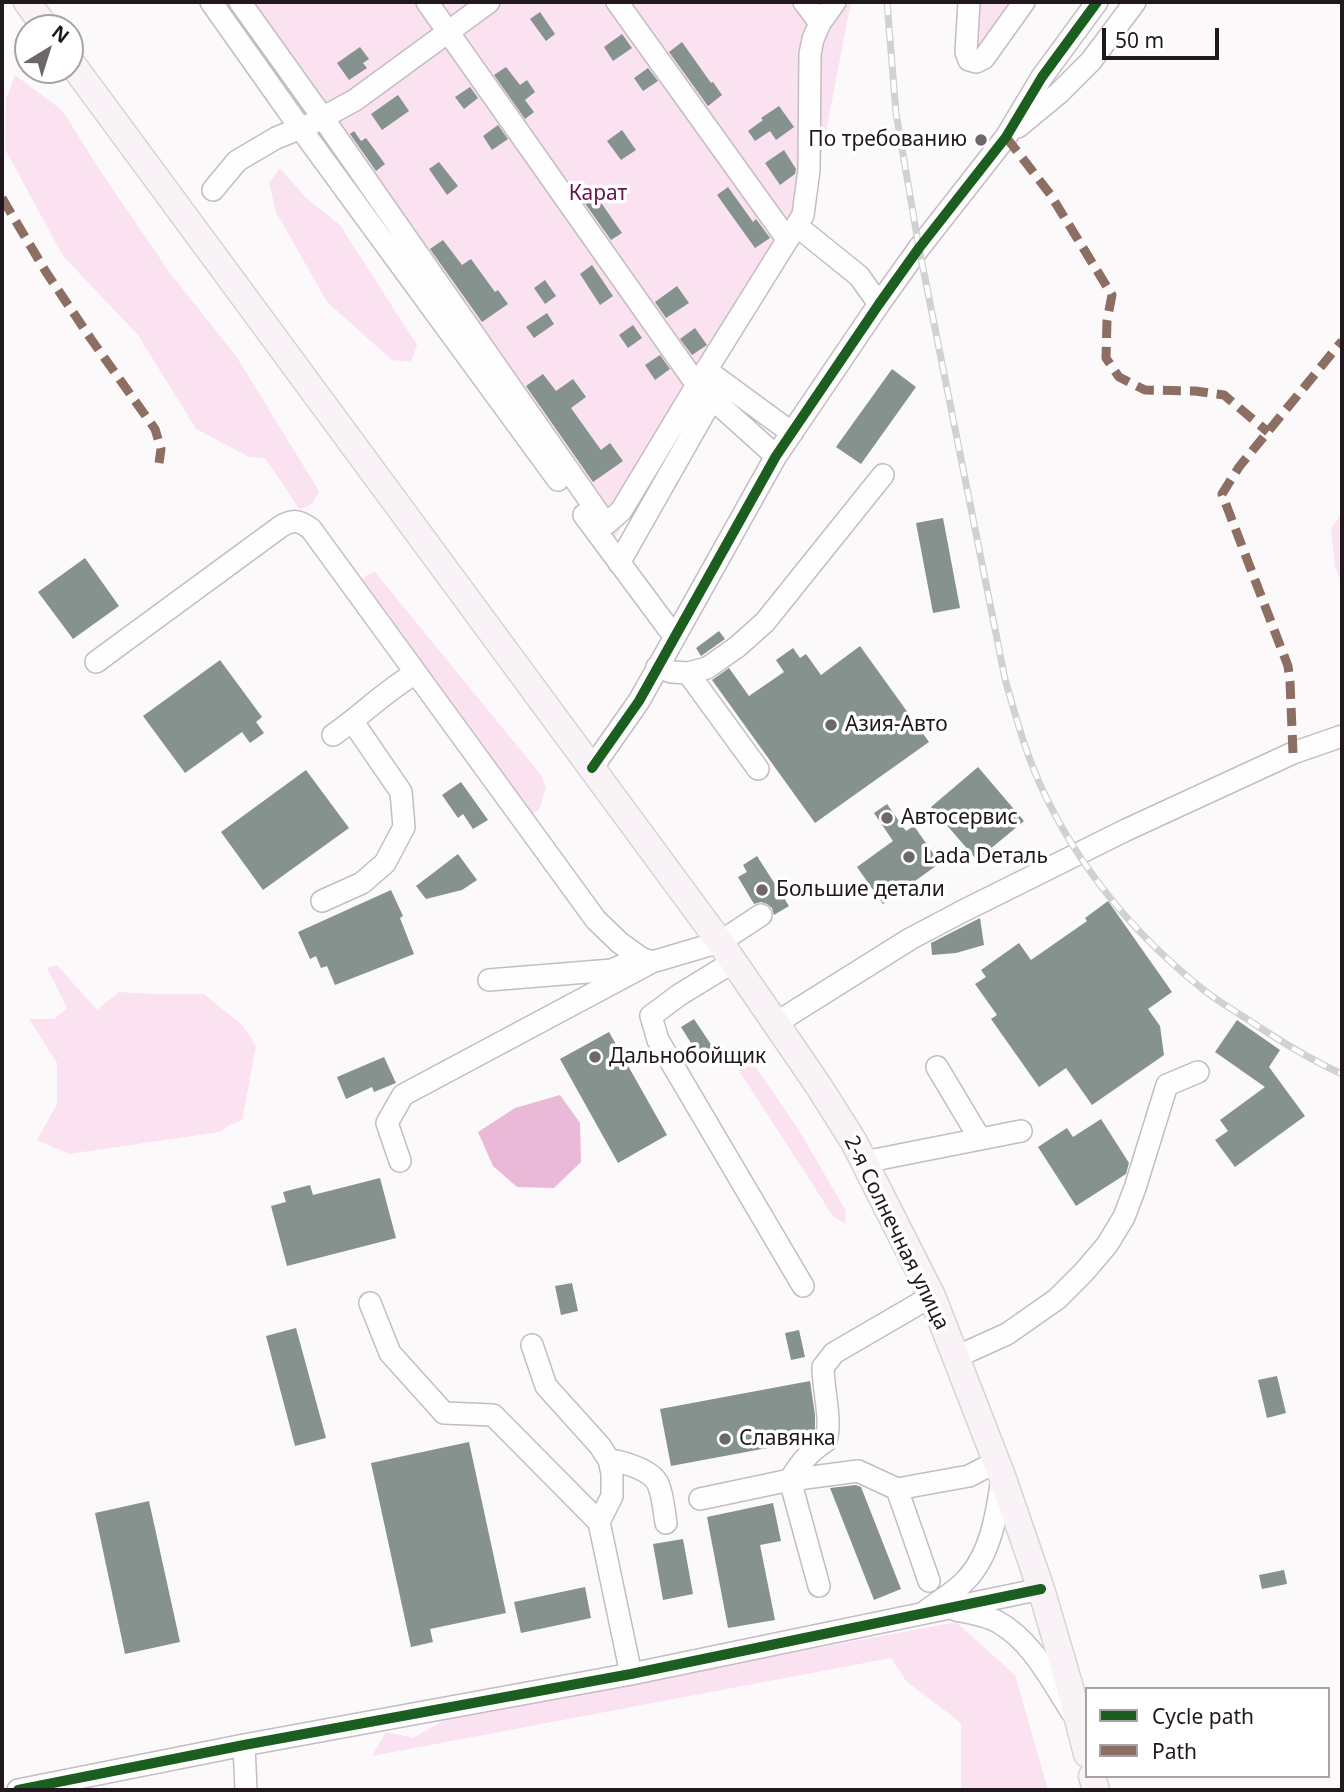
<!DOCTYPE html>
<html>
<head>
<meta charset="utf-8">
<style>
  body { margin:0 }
  #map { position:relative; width:1344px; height:1792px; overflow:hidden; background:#fcf9fb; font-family:"Noto Sans",sans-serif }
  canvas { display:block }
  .frame { position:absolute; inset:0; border:4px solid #20181d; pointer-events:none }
  .legend { position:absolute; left:1085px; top:1687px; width:245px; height:91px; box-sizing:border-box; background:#fff; border:2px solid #a6a3a5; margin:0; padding:9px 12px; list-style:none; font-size:21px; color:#20181d }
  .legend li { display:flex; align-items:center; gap:14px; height:35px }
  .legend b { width:35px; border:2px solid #a6a3a5 }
  .north { position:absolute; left:14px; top:14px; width:70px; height:70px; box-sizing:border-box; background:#fff; border:2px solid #a6a3a5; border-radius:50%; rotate:38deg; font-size:19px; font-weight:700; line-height:28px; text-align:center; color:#20181d }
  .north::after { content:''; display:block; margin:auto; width:24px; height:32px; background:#6d676b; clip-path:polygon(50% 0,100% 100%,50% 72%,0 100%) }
  .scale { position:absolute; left:1102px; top:28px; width:117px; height:32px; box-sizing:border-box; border:4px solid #20181d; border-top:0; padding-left:9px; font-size:21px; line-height:24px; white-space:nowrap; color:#20181d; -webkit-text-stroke:5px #fff; paint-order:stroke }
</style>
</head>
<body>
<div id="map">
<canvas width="1344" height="1792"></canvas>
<div class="frame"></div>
<ul class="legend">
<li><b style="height:9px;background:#1b5e20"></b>Cycle path</li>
<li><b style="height:9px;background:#8d6e63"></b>Path</li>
</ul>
<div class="north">N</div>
<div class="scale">50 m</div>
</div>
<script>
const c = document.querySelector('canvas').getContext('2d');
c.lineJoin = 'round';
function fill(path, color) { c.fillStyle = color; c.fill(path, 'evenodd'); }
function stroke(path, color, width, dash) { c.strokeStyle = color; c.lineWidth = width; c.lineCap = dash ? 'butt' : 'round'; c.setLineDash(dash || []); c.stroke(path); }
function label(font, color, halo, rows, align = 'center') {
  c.font = font + ' "Noto Sans",sans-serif'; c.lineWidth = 7; c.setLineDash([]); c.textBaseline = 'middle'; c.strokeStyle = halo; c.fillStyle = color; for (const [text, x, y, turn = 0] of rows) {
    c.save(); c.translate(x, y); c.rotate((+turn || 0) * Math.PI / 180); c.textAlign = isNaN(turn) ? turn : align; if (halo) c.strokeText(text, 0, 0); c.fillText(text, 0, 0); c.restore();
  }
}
fill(new Path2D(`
  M226 2H851L813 199C811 229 811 236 786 255L613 541 598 528Z
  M961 2H1031L971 71Z
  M15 75 62 110 99 169 170 273 236 356 319 491 313 503 300 510 265 458 249 457 196 429 138 335 63 256 5 149 6 99Z
  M280 168 305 197 340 225 417 345 411 362 392 360 327 302 276 212 269 183Z
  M1342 514V584L1335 567 1331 528Z
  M375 572 541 775 546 787 539 810 526 817 361 590 365 576Z
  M57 965 97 1010 119 992 151 994H204L243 1026 256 1046 242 1120 230 1125 220 1132 69 1154 37 1140 57 1104V1063L29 1019H54L67 1008 47 968Z
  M745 1060 757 1069 797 1127 846 1211 845 1224 833 1216 738 1069Z
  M956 1622 1015 1675 1048 1790H961V1723L906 1681 891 1658 372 1756 386 1732 413 1738 450 1717Z`), '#fae2f1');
fill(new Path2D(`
  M560 1095 580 1123 581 1162 554 1188 517 1187 493 1166 478 1132 515 1108Z`), '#eab9d7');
fill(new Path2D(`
  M540 12 555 34 546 41 530 19Z
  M622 34 632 48 613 61 604 47Z
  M682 42 711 83 713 82 722 95 708 106 669 52Z
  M360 47 369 59 363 63 367 68 349 80 337 63Z
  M506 67 520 85 527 80 535 92 525 100 534 112 525 119 494 75Z
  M648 68 658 81 643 91 634 78Z
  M470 87 478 98 464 109 455 97Z
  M398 95 409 111 382 130 371 114Z
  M779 106 794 127 776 140 770 131 755 141 748 131 763 120 761 118Z
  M498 125 508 139 492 150 483 136Z
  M622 130 636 150 621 160 607 141Z
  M354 131 361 141 366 138 385 164 376 171 350 134Z
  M784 150 796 169 795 174 780 185 765 163Z
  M439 162 458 186 447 195 429 169Z
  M728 187 753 222 756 219 770 238 755 248 717 195Z
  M595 194 622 233 611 240 584 202Z
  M443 240 462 265 471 259 495 292 498 290 508 304 482 322 430 249Z
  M592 265 613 296 600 305 580 274Z
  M545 280 556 296 545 304 534 288Z
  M677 286 689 303 666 318 655 302Z
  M547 313 554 324 534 338 526 327Z
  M633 325 642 338 628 348 619 335Z
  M695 328 707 345 692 355 680 339Z
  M660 355 670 369 655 380 645 365Z
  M892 369 916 387 861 464 836 447Z
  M543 374 556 391 573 379 586 397 571 408 601 450 610 443 623 461 593 482 526 386Z
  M943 518 960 608 933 613 916 523Z
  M85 558 119 606 73 639 38 592Z
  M719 631 725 639 701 656 696 648Z
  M860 646 929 742 815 823 712 680 729 668 749 696 784 672 776 660 793 648 800 658 806 654 821 675Z
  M220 660 262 717 256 722 264 733 250 743 242 732 185 773 143 716Z
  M978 767 1024 821 977 860 931 807Z
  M306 770 349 828 263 890 221 832Z
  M461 782 488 820 473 829 463 814 458 818 442 795Z
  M887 804 906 831 914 826 940 863 883 904 857 867 893 841 874 813Z
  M458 854 477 880 462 890 426 899 416 886Z
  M757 856 789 906 774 915 772 908 767 904 761 902 754 904 738 877 747 872 743 865Z
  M391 890 403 916 400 918 414 954 335 985 327 966 321 968 316 956 310 959 298 932Z
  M1108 901 1172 992 1148 1009 1160 1026 1164 1055 1092 1105 1066 1068 1039 1087 991 1019 997 1015 975 984 986 977 981 970 1019 943 1031 960 1087 921 1085 918Z
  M980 918 984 945 956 953 932 955 931 943Z
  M694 1019 718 1055 704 1064 681 1027Z
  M1237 1020 1280 1050 1269 1067 1305 1116 1235 1167 1215 1140 1228 1131 1220 1120 1265 1087 1215 1052Z
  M609 1032 667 1135 618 1163 560 1059Z
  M384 1057 396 1083 374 1092 372 1087 346 1099 337 1077Z
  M1101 1119 1129 1163 1126 1174 1076 1206 1038 1147 1067 1128 1073 1137Z
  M380 1178 396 1238 287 1266 271 1206 286 1202 283 1192 310 1185 313 1195Z
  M572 1283 578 1311 561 1315 555 1286Z
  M296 1328 326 1438 295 1446 266 1336Z
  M799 1330 805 1357 791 1360 785 1333Z
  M1277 1376 1286 1413 1267 1418 1258 1380Z
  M810 1381 815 1415V1431L814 1433 805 1441 671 1466 660 1409Z
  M469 1442 506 1613 430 1629 433 1642 411 1647 371 1463Z
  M856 1485 861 1487 901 1589 874 1600 830 1488Z
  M149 1501 180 1642 125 1654 95 1513Z
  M773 1503 781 1541 760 1545 775 1620 728 1628 707 1517Z
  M683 1539 693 1594 663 1600 653 1544Z
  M1284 1570 1287 1584 1262 1589 1259 1575Z
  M585 1587 591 1618 521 1633 514 1602Z`), '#85928e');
const minor = new Path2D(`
  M211 2 301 129 558 480
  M240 2 323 118 606 524 621 511 697 385 803 215 809 170 810 54 813 39 820 23 804 2
  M427 2 697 385 776 456
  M617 2 787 239
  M969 2 966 52 969 60 976 62 984 58 1024 2
  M820 23 835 2
  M1018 127 1059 93 1091 61 1135 2
  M213 190 237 161 276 138 311 124 355 100 489 2
  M797 226 859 276 879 304
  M706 370 792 433
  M584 515 674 636
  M619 563 712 399
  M96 662 280 527C293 519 299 520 311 529L596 920 620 943 641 958 652 962 720 942 761 915
  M657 667 672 672 688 673 707 668 737 647 765 622 883 475
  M688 673 758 769
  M333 735C361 716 386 690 416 673
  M592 768 639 701 776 456 879 304 919 248 1006 137 1042 77 1097 2
  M322 901 362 883 385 863 404 827 401 792 353 722
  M733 962 679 995 651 1016 658 1040 803 1286
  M489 980 612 970 632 961
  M776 1023 910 939 961 912 1126 830 1293 753 1342 736
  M937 1067 980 1139
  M400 1161 387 1123 403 1095 652 962
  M864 1162 1021 1131
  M370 1303 390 1353 444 1413 493 1415 599 1522 631 1674
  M532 1345 546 1386 600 1446 609 1460 612 1473V1496L599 1522
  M956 1357 1007 1334 1057 1299 1084 1272 1107 1245 1124 1217 1135 1188 1167 1085 1198 1072
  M609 1460C624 1462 652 1470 658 1484 663 1495 664 1511 666 1523
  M897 1489 929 1581
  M700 1499 790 1480 858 1471 897 1489 969 1476 996 1462
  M819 1586 790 1480C800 1463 809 1452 826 1441 832 1419 823 1390 823 1367L834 1353 932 1296
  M956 1610C970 1613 985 1615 998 1622 1032 1641 1051 1680 1071 1711
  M926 1611C939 1601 955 1592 966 1580 991 1554 997 1513 1002 1478
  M244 1745 246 1790
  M18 1790 244 1745 631 1674 1041 1589`);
const major = new Path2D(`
  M27 2 46 28
  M70 61 720 942 818 1085 854 1142 932 1296 1002 1476 1041 1589 1069 1684 1087 1754
  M1092 1776 1096 1790`);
stroke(minor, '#c3bdc1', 24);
stroke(major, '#d6d3d5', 29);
stroke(minor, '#fffefe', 21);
stroke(major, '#f9f2f6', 26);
const rail = new Path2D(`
  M887 2 896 113 919 248 1005 679C1016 718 1027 758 1045 795 1082 872 1138 938 1205 991 1219 1002 1235 1011 1250 1021 1280 1041 1309 1059 1342 1074`);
stroke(rail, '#d2d1d2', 7);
stroke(rail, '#fff', 4.5, [13]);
stroke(new Path2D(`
  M1006 137 1050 194 1112 295 1107 321 1106 358 1119 377 1145 390 1195 391 1224 395 1268 432
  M2 198 46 272 91 339 155 429 161 449 159 463
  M1293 753 1290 682 1288 666 1222 494 1239 467 1342 341`), '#8d6e63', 9, [18, 9]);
stroke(new Path2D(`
  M592 768 639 701 776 456 879 304 919 248 1006 137 1042 77 1097 2
  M18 1790 244 1745 631 1674 1041 1589`), '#1b5e20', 10);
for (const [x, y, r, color] of [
  [981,140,7,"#6d676b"],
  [831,725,7,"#6d676b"],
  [887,818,7,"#6d676b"],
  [909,857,7,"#6d676b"],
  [762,890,7,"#6d676b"],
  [595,1057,7,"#6d676b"],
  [725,1439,7,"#6d676b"]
]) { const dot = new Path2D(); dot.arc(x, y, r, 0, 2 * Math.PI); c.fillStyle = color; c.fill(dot); stroke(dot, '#fff', 2.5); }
label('21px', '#20181d', '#fff', [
  ["По требованию",967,140,"right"],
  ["Азия-Авто",845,725],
  ["Автосервис",901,818],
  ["Lada Dеталь",923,857],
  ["Большие детали",776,890],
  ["Дальнобойщик",609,1057],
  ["Славянка",739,1439]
], 'left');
label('21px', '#65164e', '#fff', [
  ["Карат",598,194]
]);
label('21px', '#20181d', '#fff', [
  ["2-я Солнечная улица",896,1233,64]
]);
</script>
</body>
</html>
